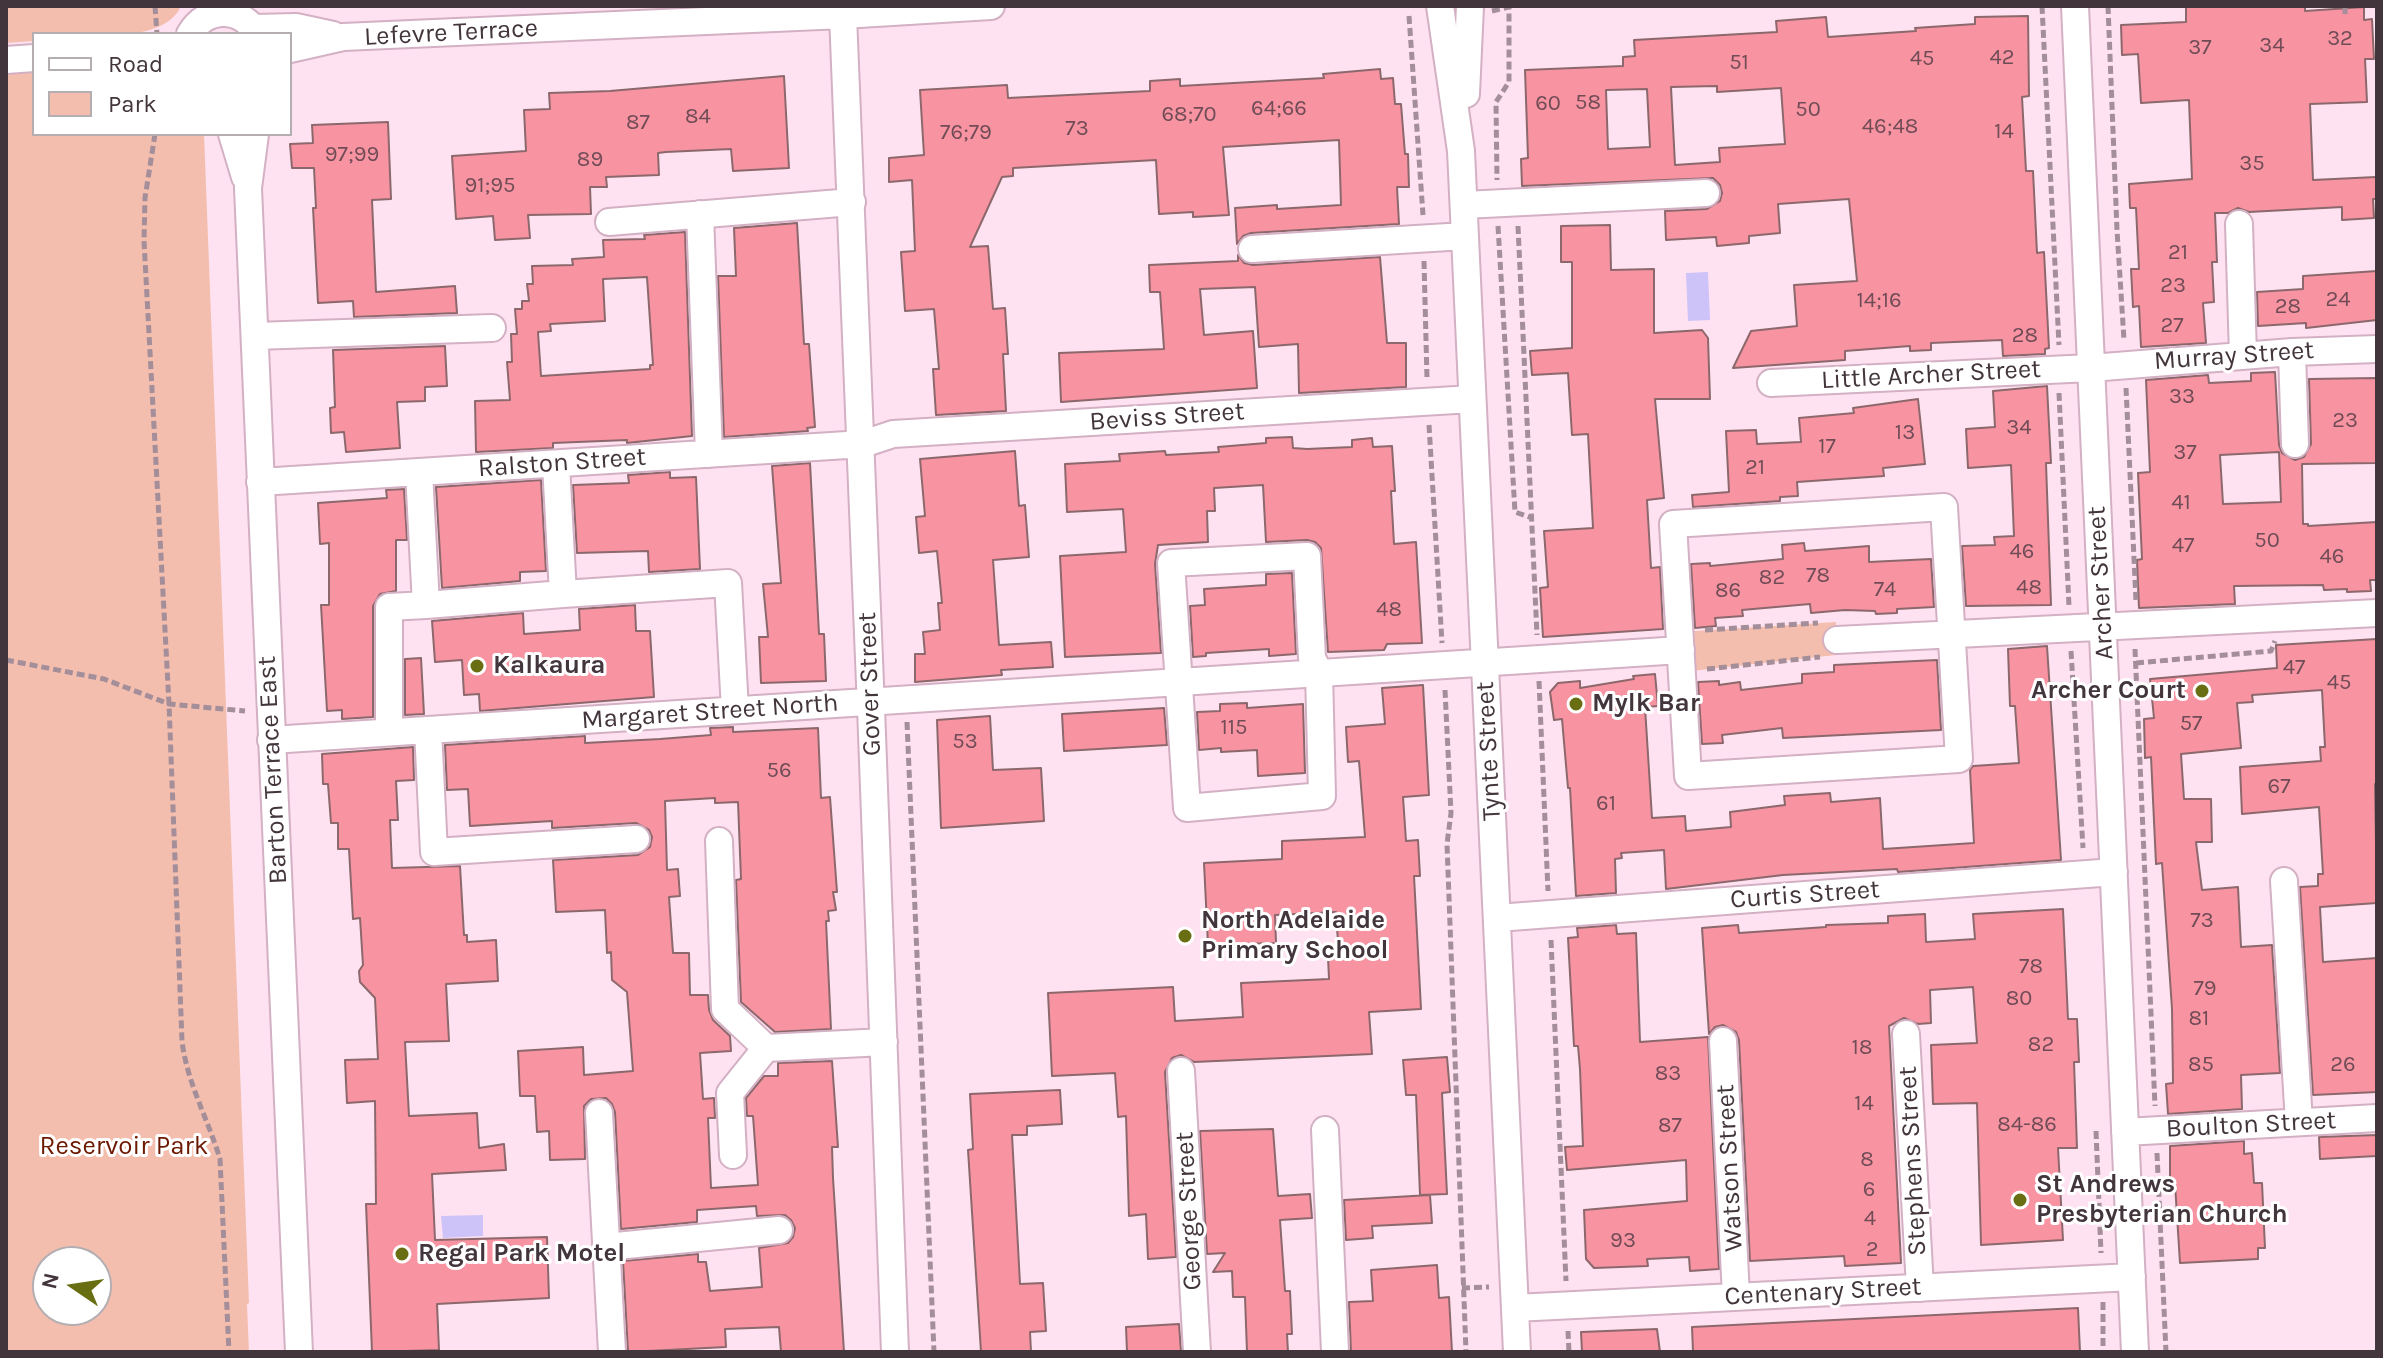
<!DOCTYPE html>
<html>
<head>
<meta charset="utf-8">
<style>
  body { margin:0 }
  #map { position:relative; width:2383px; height:1358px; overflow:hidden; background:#ffe2f1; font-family:Karla,sans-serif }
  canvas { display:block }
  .frame { position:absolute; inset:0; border:8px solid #43353c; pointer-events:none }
  .legend { position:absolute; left:32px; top:32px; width:260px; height:104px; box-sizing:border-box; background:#fff; border:2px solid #b4aeb1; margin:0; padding:10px 14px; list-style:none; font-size:24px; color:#43353c }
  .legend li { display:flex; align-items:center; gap:16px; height:40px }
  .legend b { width:40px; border:2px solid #b4aeb1 }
  .north { position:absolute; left:32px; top:1246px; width:80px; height:80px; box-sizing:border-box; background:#fff; border:2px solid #b4aeb1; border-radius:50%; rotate:283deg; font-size:22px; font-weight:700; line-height:32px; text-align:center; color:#43353c }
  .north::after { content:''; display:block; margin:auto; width:28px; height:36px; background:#696e12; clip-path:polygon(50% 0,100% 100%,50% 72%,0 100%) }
</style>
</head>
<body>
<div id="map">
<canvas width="2383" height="1358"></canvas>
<div class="frame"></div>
<ul class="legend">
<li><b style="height:10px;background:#fff"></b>Road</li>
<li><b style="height:22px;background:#f4beaf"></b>Park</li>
</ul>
<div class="north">N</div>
</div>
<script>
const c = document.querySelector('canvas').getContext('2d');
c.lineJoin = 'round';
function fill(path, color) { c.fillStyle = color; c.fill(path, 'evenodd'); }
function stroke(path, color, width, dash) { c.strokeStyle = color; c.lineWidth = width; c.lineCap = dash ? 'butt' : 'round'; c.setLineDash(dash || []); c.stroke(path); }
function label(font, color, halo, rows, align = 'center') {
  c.font = font + ' Karla,sans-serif'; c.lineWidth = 6; c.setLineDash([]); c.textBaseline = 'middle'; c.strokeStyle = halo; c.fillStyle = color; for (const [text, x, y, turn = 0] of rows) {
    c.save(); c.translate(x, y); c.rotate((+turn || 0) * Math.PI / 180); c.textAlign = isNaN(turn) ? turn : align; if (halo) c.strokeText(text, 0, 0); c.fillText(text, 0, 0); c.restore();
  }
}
fill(new Path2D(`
  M6 6H181C164 47 72 34 34 34V41L6 43Z
  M34 62V134H204L249 1303 247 1304 249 1352H6V64ZM48 1262H96V1310H48Z
  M1836 622V655L1682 672 1679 632Z`), '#f4beaf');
fill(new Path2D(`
  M1708 272 1710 320 1688 321 1686 273Z
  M483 1215V1236L443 1238 441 1216Z`), '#cdc3f8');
const building = new Path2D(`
  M2186 6H2305V11L2364 7V20L2372 19 2374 59H2365L2367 102 2310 104 2313 180 2376 177 2377 199H2373L2374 218 2342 220V207L2249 212 2238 208 2228 213H2215L2217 262H2212L2214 302 2203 303 2206 343 2141 347 2139 306 2133 307 2131 269H2139L2136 208H2130L2129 184 2192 179 2189 100 2141 103 2138 54 2122 55 2121 25 2186 22Z
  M2028 16 2029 96 2022 97 2026 171H2033L2037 253 2044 252 2049 348 2045 349V354L2003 356 2002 340 1931 343V350L1910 351V346L1845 351V360L1733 368 1751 331 1797 326 1794 285 1857 281 1849 199 1778 204 1780 233 1749 236V243L1717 246 1716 237 1666 240 1665 211 1707 209 1720 201 1722 193 1720 185 1713 178 1522 186 1521 159 1528 158 1525 70 1623 66V57L1635 56 1634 40 1777 32 1776 21 1826 17 1828 37 1916 31 1915 28 1975 24V17ZM1717 86V92L1781 88 1785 144 1719 148 1720 162 1675 165 1671 87ZM1647 89 1650 147 1608 149 1606 90Z
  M1380 69 1381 79 1393 78 1395 104H1401L1405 154H1408L1409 187H1397L1399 224 1251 233 1243 236 1237 244 1235 208 1277 205V209L1341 205 1339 140 1223 147 1229 215 1193 217V212L1159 214 1156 160 1013 168V176L1002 177 970 247 988 246 993 309 1005 308 1008 354H1003L1006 411 936 415 933 369H939L934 309 905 311 901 252 915 251 912 180 889 182V158L924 155 920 90 1007 85 1008 98 1150 91V81L1180 79V86L1324 78 1323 74Z
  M784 76 789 168 733 171 731 149 666 152 658 153 659 175 606 177 607 187H590L591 214 528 215 530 238 495 240 493 216 456 219 452 156 526 151 524 110 550 109 549 93 610 91Z
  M388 122 391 199 372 200 376 292 455 286 457 313 354 317 353 301 318 303 313 208H316L314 168H292L290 144 313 143 312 125Z
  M797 223 804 344H809L815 427 807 428 808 431 724 437 718 276H736L734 228Z
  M1610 225 1611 270 1654 269V333L1702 330 1708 338 1710 399H1655L1664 498 1647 500 1651 568 1660 567 1663 629 1543 637 1540 588 1548 587 1544 531 1593 528 1588 434 1572 435 1568 373 1532 375 1530 351 1572 348V262H1561V226Z
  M685 232 692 436 627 443V440L553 443V448L476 452 475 401 510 400 507 362H512L511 334H517L515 309H522V301H529L527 284H533L532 266 573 265 572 259 604 257 603 240 645 239 644 235ZM647 277 653 365H650V369L541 376 538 332 551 331 550 324 605 321 603 279Z
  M1238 255 1244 263 1253 265 1380 257 1387 343H1406V387L1299 393 1298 344 1259 347 1255 287 1200 289 1204 335 1253 331 1257 388 1061 402 1059 353 1164 349 1160 292H1150L1149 265 1238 261Z
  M2377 271V320L2306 328V323L2258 326 2257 292 2303 289V276Z
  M445 346 447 386 425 387V401L397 402 400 448 346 452 344 432 331 433 330 408 335 407 333 350Z
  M2275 372 2279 445 2282 453 2295 460 2304 457 2311 444 2309 379 2377 378V463L2302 464 2303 524H2308V526L2377 522V580H2370L2371 591 2347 592V589L2324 590 2323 585 2234 586 2235 604 2139 608 2137 560 2142 559 2138 473 2150 472 2146 380 2208 375 2209 383 2251 381V373ZM2279 452 2281 502 2223 504 2220 455Z
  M2047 386 2051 463H2046L2051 605 1966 606 1962 546 1995 545 1994 537 2014 536 2011 465 1968 468 1966 429 1995 427 1993 391Z
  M1918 399 1925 464 1883 468 1884 476 1797 482 1798 496 1780 497V501L1693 507 1692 495 1729 492 1726 431 1756 430 1757 444 1801 442 1799 418 1854 413 1853 408Z
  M1292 437 1293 448 1307 449 1352 447V440L1372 438 1373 447 1392 446 1395 491H1391L1394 544 1416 542 1422 643 1387 644 1384 650 1328 652 1321 548 1315 542 1307 540 1266 542 1263 485 1214 488 1215 511H1207L1208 542 1158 545 1155 564 1161 653 1065 657 1060 556 1126 552 1123 509 1067 512 1065 464 1120 461 1119 454 1165 451 1166 455 1219 452 1218 447 1266 443V438Z
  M1015 451 1019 506 1025 505 1029 557 993 560 999 645 1051 642 1053 667 1001 670 1002 675 915 682V654H925L923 632 940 630 938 603H942L937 551 919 553 916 517 925 516 920 459Z
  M810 463 819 634H824L826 681 761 683 759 637H768L763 584 781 583 772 466Z
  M670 472V478L696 477 700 569 649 572 648 551 577 553 573 485 629 483 628 475Z
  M541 480 546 571 520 572V581L442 588 436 487Z
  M404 489 407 540H396V591L380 594 373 606V717L342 719V710L327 711 321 605H329V543L320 544 318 503 387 498 386 490Z
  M1804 543 1805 551 1869 546V562L1931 559 1934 607 1897 609V613L1876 614 1875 611 1845 610 1811 613 1810 604 1742 610 1743 616 1715 618 1716 626 1695 628 1691 564 1710 563V566L1783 559 1782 545Z
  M1292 573 1296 654 1269 656V649L1206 653V656L1193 657 1190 606 1205 605 1204 589 1266 585V574Z
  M635 605 636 631H650L654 697 480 711 479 694 464 695 462 660 435 662 432 621 523 613 524 634 580 630 579 609Z
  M2377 639V784H2375L2377 903 2320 907 2323 962 2377 958V1092L2313 1095 2300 887 2318 886V874H2323L2319 807 2242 814 2240 767 2321 761 2320 747H2325L2322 690 2252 695 2253 702 2237 703 2241 748 2181 754 2184 799H2211L2212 842H2196L2202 890 2238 887 2241 947 2272 945 2280 1073 2241 1075 2242 1109 2168 1114 2166 1084 2173 1083 2172 1009 2162 863 2156 864 2151 757 2145 758 2144 719 2154 718 2150 679 2277 668 2276 645Z
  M2047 646 2061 860 1898 872 1897 869 1783 875 1666 889 1664 850 1621 853 1622 858 1615 859 1616 893 1576 896 1570 788H1568L1562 719 1554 720 1550 692 1558 683 1580 681V688L1634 679 1633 676 1655 674 1658 706 1645 707 1652 818 1685 816 1686 831 1731 827 1730 812 1785 805 1784 796 1830 793 1831 802 1880 798 1883 849 1974 843 1970 770 1973 766 2019 763 2015 706H2010L2008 649Z
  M421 658 424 714 405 715V659Z
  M1937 660 1941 730 1783 738 1782 728 1722 735 1723 743 1702 744 1698 682 1719 681V685L1740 682 1741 690 1802 683V674L1834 672V665Z
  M1423 685 1429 795 1403 797 1406 841 1418 840 1420 876H1414L1421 1009 1369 1012 1372 1054 1194 1062 1181 1055 1172 1058 1165 1072 1176 1257 1148 1259 1146 1214 1129 1216 1126 1116 1118 1117 1115 1073 1052 1076 1048 993 1173 987 1175 1021 1243 1017 1241 983 1329 979 1328 957H1339L1336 912 1275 915 1276 943 1208 945 1204 863 1282 859V841L1365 837 1359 761 1348 762 1346 727 1385 724 1382 688Z
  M1247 703V708L1303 704 1305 773 1258 776 1257 750 1221 752V748L1199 750 1197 712 1220 711V704Z
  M1164 708 1167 745 1064 751 1062 714Z
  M990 716 993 770 1041 768 1044 821 941 828 937 720Z
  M733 727V732L818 728 821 798 830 797 837 892H833L836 910 828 911 829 921H826L831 1029 775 1032 741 1002 736 880 741 879 738 802 715 803V798L665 801 667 870 678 869 680 896 669 897 673 953H689L690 995H708L709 1010 713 1020 730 1036 731 1051 700 1053 703 1099 714 1098 715 1118H708L711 1188 758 1185 753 1116H747L746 1098 764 1076H778V1063L832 1061 838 1147H832L833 1178 844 1352H781L779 1327 725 1329 726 1347 628 1352 623 1261 698 1254V1262H706L710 1291 762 1287 759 1248 788 1243 793 1237 795 1228 791 1220 785 1215 757 1216 756 1206 697 1210V1222L621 1229 615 1112 612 1104 606 1098 591 1099 584 1106 585 1159 550 1160 549 1131 537 1132 535 1096H520L518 1051 583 1047 584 1075 633 1071 627 992 612 980 611 952 607 953 605 910 556 912 553 860 638 855 650 847 652 837 649 830 636 823 552 828V821L470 826 468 789 447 790 445 745 585 736V743L660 739 711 735 710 728Z
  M413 747 414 780 396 781 398 820H390L392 868 460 866 464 935H467V942L496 940 498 981 446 984 449 1041 405 1042 409 1116 477 1113 479 1148 504 1144 506 1170 432 1174 435 1240 547 1237 549 1298 437 1304 439 1350 372 1352 366 1204H376L375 1101 347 1103 345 1060 378 1059 375 998 360 982 359 971 363 965 360 918 353 919 349 849H338V823H331L328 784H323L322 754Z
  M2063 909 2068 1019H2077L2079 1062H2074L2077 1148H2058L2063 1240 1981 1245 1977 1103 1933 1104 1931 1045 1977 1043 1973 987 1930 990 1931 1023 1918 1024 1904 1018 1889 1026 1901 1263 1845 1266 1844 1256 1750 1261 1739 1040 1736 1032 1723 1025 1715 1027 1709 1034 1702 928 1738 925 1739 933 1826 927V925L1888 923V916L1925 914 1926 942 1975 939 1973 914Z
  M1616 925 1617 934 1636 933 1640 1042 1708 1037 1719 1269 1690 1271 1689 1257 1647 1259 1648 1266 1594 1268 1586 1259 1584 1210 1687 1201 1686 1160 1567 1170 1565 1147 1583 1146 1580 1069 1578 1046H1574L1568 938 1578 937 1577 928Z
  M1447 1057 1450 1092 1442 1093 1447 1194 1420 1195 1416 1095H1406L1403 1060Z
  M1060 1090 1062 1124 1027 1126V1135H1012L1020 1284 1043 1283 1046 1331 1030 1332 1031 1352H981L968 1150 973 1149 970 1094Z
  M1273 1129 1278 1196 1310 1194 1312 1218 1280 1220 1285 1291H1290L1292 1334H1287L1288 1352H1247L1245 1297H1233L1232 1271 1213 1272 1225 1253 1207 1254 1200 1131Z
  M2377 1135V1156L2320 1159 2319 1137Z
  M2244 1141V1154L2252 1153 2254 1183H2262L2265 1248H2258V1259L2180 1263 2175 1184 2170 1185V1146Z
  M1430 1195 1432 1223 1372 1226 1373 1238 1346 1240 1344 1200Z
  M1437 1265 1439 1298 1449 1297 1452 1352H1351L1349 1302 1373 1301 1371 1270Z
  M2078 1308 2080 1352H1693L1692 1327Z
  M1179 1324 1181 1352H1127L1126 1327Z
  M1657 1329 1660 1352H1582L1581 1332Z`);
fill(building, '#f893a2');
stroke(building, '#8c686c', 2);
const minor = new Path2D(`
  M1440 6 1461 151 1517 1352
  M2075 6 2135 1352
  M843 15C864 461 877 906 895 1352
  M254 28 296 27 333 35
  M190 34C206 6 241 6 257 34
  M290 49 343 37 843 15 991 6
  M6 60 34 58
  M1466 94 1470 6
  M232 134 245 177
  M255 134 248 188 299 1352
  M1464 205 1706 193
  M700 214 709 454
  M609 222 852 202
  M2239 224 2243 356
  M1252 249 1465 236
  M255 336 492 328
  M2292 352 2295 444
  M1771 383 2091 368 2292 352 2377 349
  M419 472 426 605 563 594 556 464
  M260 482 863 444 893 434 1472 399
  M1944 507 1959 759 1688 776 1673 524Z
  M1307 556 1312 658 1319 672 1322 796 1187 808 1171 563Z
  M563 594 728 583 735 710
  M1837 640 2377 613
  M428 730 434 852 636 839
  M389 732V607L426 605
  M271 740 1681 650
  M719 841 725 1009 766 1048
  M2284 881 2299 1122
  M1497 918 2114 872
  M1906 1034 1920 1288
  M1723 1041 1736 1296
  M1181 1071 1197 1352
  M599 1113 612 1352
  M1325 1130 1335 1352
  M2125 1132 2377 1118
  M733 1155 730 1093 766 1048 884 1042
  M606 1247 779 1230
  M1515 1308 2132 1277`);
stroke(minor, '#d3b0c3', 30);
stroke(new Path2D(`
  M155 6 157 34
  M2042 6 2059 345
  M2108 6 2117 230 2124 340
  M2345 6V14
  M1492 11 1509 7V82L1496 102 1497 180
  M1409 16 1423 215
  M155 134 145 198 144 241 169 704 182 1041C187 1083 208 1119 220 1159L229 1352
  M1498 226 1515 512 1532 518
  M1518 226 1537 635
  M1424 261 1427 379
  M2126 388 2136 601
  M2059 393 2069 606
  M1429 425 1442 643
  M1705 630 1818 623
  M2135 649 2155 1106
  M2071 651 2083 848
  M6 660 104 679 169 704 245 711
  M2136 663 2271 651 2275 641
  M1707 669 1820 657
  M1539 681 1548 891
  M1445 690 1451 813 1447 844 1466 1352
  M907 722 934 1352
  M1551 940 1566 1281
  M2096 1131 2101 1253
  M2157 1153 2166 1352
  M1462 1288 1489 1287
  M2103 1302V1352
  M1568 1331 1569 1352`), '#a38e99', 5, [8, 4]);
stroke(minor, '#fff', 26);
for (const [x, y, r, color] of [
  [477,666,8,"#696e12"],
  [2202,691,8,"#696e12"],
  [1576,704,8,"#696e12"],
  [1185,936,8,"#696e12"],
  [2020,1200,8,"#696e12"],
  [402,1254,8,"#696e12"]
]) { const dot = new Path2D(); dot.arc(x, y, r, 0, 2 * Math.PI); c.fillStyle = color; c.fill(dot); stroke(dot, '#fff', 3); }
label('22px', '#704c56', null, [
  ["32",2340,39],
  ["34",2272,46],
  ["37",2200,48],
  ["42",2002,58],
  ["45",1922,59],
  ["51",1739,63],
  ["58",1588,103],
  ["60",1548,104],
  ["64;66",1279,109],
  ["50",1808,110],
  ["68;70",1189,115],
  ["84",698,117],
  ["87",638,123],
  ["46;48",1890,127],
  ["73",1077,129],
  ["14",2004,132],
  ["76;79",966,133],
  ["97;99",352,155],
  ["89",590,160],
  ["35",2252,164],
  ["91;95",490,186],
  ["21",2178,253],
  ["23",2173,286],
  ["24",2338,300],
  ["14;16",1879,301],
  ["28",2288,307],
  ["27",2172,326],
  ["28",2025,336],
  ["33",2182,397],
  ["23",2345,421],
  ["34",2019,428],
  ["13",1905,433],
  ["17",1827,447],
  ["37",2185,453],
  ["21",1755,468],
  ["41",2181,503],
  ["50",2267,541],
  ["47",2183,546],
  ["46",2022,552],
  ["46",2332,557],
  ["78",1818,576],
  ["82",1772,578],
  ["48",2029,588],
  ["74",1885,590],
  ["86",1728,591],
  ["48",1389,610],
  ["47",2294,668],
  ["45",2339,683],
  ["57",2191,724],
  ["115",1234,728],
  ["53",965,742],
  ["56",779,771],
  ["67",2279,787],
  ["61",1606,804],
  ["73",2202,921],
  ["78",2031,967],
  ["79",2205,989],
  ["80",2019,999],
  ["81",2199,1019],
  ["82",2041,1045],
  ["18",1862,1048],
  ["85",2201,1065],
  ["26",2343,1065],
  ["83",1668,1074],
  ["14",1864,1104],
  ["84-86",2027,1125],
  ["87",1670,1126],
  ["8",1867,1160],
  ["6",1869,1190],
  ["4",1870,1219],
  ["93",1623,1241],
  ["2",1872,1250]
]);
label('26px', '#43353c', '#fff', [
  ["Lefevre Terrace",451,33,-3],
  ["Murray Street",2234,356,-4],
  ["Little Archer Street",1931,375,-3],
  ["Beviss Street",1167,417,-4],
  ["Ralston Street",562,463,-4],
  ["Archer Street",2101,583,-93],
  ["Gover Street",870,684,-92],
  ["Margaret Street North",710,712,-4],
  ["Tynte Street",1489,751,-93],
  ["Barton Terrace East",273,770,-93],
  ["Curtis Street",1805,895,-4],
  ["Boulton Street",2251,1125,-3],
  ["Stephens Street",1913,1161,-93],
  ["Watson Street",1730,1168,-93],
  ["George Street",1189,1211,-93],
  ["Centenary Street",1823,1292,-3]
]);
label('bold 26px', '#43353c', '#fff', [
  ["Kalkaura",493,666],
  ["Archer Court",2186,691,"right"],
  ["Mylk Bar",1592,704],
  ["North Adelaide",1201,921],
  ["Primary School",1201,951],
  ["St Andrews",2036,1185],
  ["Presbyterian Church",2036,1215],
  ["Regal Park Motel",418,1254]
], 'left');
label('26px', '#6d1800', '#fff', [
  ["Reservoir Park",124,1147]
]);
</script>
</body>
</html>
